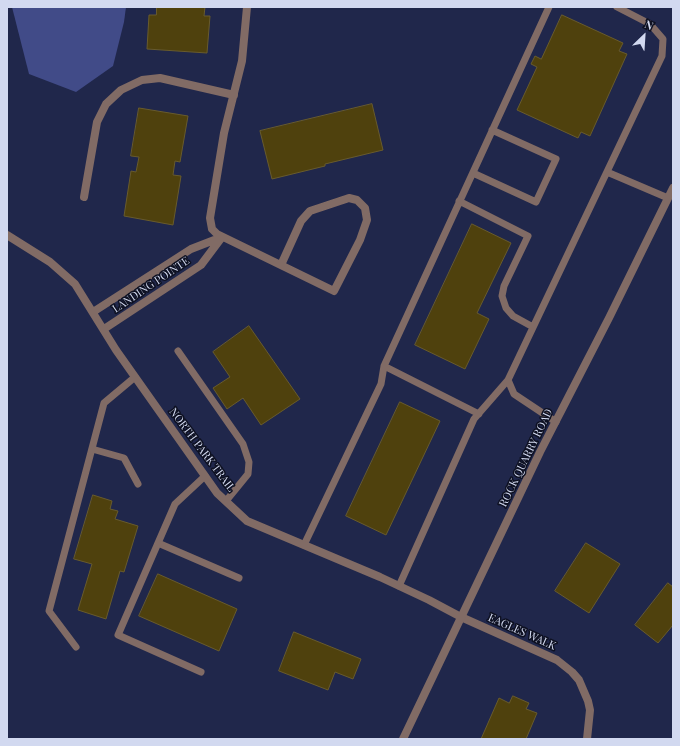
<!DOCTYPE html>
<html>
<head>
<meta charset="utf-8">
<style>
  body { margin:0 }
  #map { position:relative; width:680px; height:746px; overflow:hidden; background:#20274b; font-family:"Playfair Display",serif }
  canvas { display:block }
  .frame { position:absolute; inset:0; border:8px solid #d2d9f0; pointer-events:none }
  .north { position:absolute; left:624px; top:16px; width:40px; height:40px; -webkit-text-stroke:3px #0e1122; paint-order:stroke; rotate:25deg; font-size:11px; font-weight:700; line-height:16px; text-align:center; color:#d2d9f0 }
  .north::after { content:''; display:block; margin:auto; width:14px; height:18px; background:#d2d9f0; clip-path:polygon(50% 0,100% 100%,50% 72%,0 100%) }
</style>
</head>
<body>
<div id="map">
<canvas width="680" height="746"></canvas>
<div class="frame"></div>
<div class="north">N</div>
</div>
<script>
const c = document.querySelector('canvas').getContext('2d');
c.lineJoin = 'round';
function fill(path, color) { c.fillStyle = color; c.fill(path, 'evenodd'); }
function stroke(path, color, width, dash) { c.strokeStyle = color; c.lineWidth = width; c.lineCap = dash ? 'butt' : 'round'; c.setLineDash(dash || []); c.stroke(path); }
function label(font, color, halo, rows, align = 'center') {
  c.font = font + ' "Playfair Display",serif'; c.lineWidth = 3; c.setLineDash([]); c.textBaseline = 'middle'; c.strokeStyle = halo; c.fillStyle = color; for (const [text, x, y, turn = 0] of rows) {
    c.save(); c.translate(x, y); c.rotate((+turn || 0) * Math.PI / 180); c.textAlign = isNaN(turn) ? turn : align; if (halo) c.strokeText(text, 0, 0); c.fillText(text, 0, 0); c.restore();
  }
}
fill(new Path2D(`
  M12 7H126L124 22 113 66 76 92 29 74Z`), '#414b88');
const building = new Path2D(`
  M157 7H205L204 16H210L207 53 147 49 149 15H156Z
  M562 15 623 43 619 51 627 54 590 136 581 132 578 138 517 110 537 67 531 64 535 56 541 59Z
  M372 104 383 150 325 164V166L272 179 260 131Z
  M139 108 188 116 180 162 175 161 173 175 181 176 173 225 124 216 131 171 136 172 139 157 131 156Z
  M472 224 511 243 477 313 489 319 465 369 415 345Z
  M249 326 300 399 261 425 243 398 227 409 213 388 230 377 213 352Z
  M400 402 440 421 386 535 346 516Z
  M93 495 112 501 110 509 118 511 115 519 138 526 124 572 120 571 106 619 78 610 92 564 74 559Z
  M586 543 620 564 589 613 555 591Z
  M158 574 237 609 219 651 139 616Z
  M668 583 673 587V625L658 643 635 625Z
  M294 632 361 659 353 679 335 672 328 690 279 671Z
  M513 696 529 703 526 709 537 713 526 739H481L499 698 509 703Z`);
fill(building, '#4f410d');
stroke(building, '#685b2d', 1);
stroke(new Path2D(`
  M607 172 668 198
  M473 173 536 202 556 159 492 130
  M459 201 528 236 504 286 502 296 506 308 513 316 533 327
  M178 351 243 444 249 462 248 474 226 501
  M384 366 479 414
  M556 422 514 394 508 380 662 56 663 39 650 24 617 7
  M92 449 124 458 138 484
  M158 543 239 578
  M304 545 381 384 384 366 549 7
  M399 586 474 419 508 380
  M76 647 49 611 104 403 135 377
  M201 672 118 635 175 504 205 476`), '#816b65', 7);
stroke(new Path2D(`
  M247 7 242 61 224 133 210 218 212 229 217 234 334 291 360 240 367 220 365 208 357 200 349 198 310 211 301 221 281 265
  M84 197 97 122 106 104 121 90 142 80 160 78 234 95
  M7 235 50 262 75 284 116 350 217 493 247 521 380 577 429 600 461 617 557 660 572 672 579 680 588 701 590 710 587 739
  M93 312 191 249 222 237
  M104 329 201 265 222 237`), '#816b65', 8);
stroke(new Path2D(`
  M403 739 540 452 609 318 673 188`), '#816b65', 8);
label('11px', '#d2d9f0', '#0e1122', [
  ["LANDING POINTE",151,285,-34],
  ["NORTH PARK TRAIL",202,450,53],
  ["ROCK QUARRY ROAD",526,458,-64],
  ["EAGLES WALK",522,632,24]
]);
</script>
</body>
</html>
